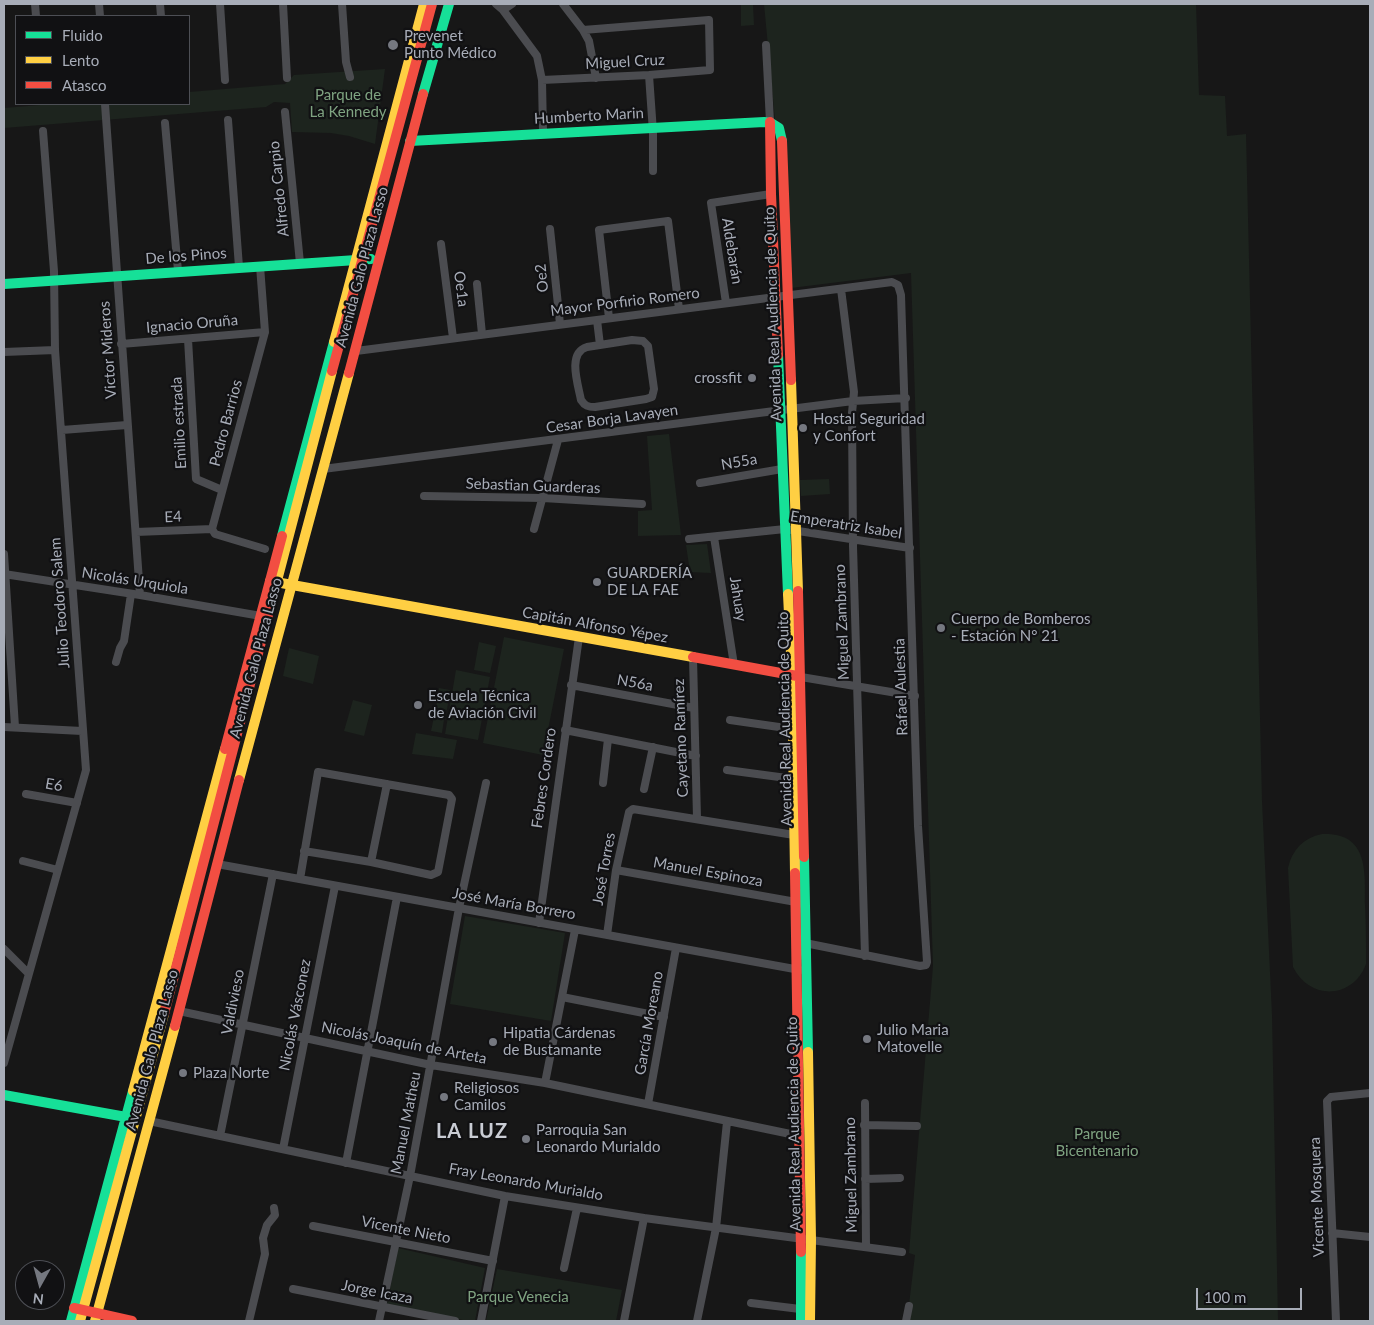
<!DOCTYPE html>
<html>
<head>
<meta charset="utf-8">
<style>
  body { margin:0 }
  #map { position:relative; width:1374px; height:1325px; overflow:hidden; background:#171717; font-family:Lato,sans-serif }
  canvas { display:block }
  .frame { position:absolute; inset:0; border:5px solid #a8adb8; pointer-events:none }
  .legend { position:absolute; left:15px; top:15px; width:175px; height:90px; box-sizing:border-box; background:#111113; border:1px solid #4d4f55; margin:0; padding:6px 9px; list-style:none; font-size:15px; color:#a8adb8 }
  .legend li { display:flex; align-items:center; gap:10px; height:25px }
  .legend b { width:25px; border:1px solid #4d4f55 }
  .north { position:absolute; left:15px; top:1260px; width:50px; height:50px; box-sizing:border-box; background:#111113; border:1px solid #4d4f55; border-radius:50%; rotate:187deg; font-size:14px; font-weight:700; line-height:20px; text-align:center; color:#a8adb8 }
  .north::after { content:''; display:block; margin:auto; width:18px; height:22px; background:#757880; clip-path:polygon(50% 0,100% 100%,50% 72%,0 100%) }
  .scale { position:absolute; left:1196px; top:1288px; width:106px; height:22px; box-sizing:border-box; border:2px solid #a8adb8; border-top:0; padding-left:6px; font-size:15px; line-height:18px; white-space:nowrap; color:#a8adb8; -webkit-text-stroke:4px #111113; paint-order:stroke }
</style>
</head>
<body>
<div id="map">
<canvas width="1374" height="1325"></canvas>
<div class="frame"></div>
<ul class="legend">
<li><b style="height:6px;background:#16e098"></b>Fluido</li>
<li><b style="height:6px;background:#ffcf43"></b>Lento</li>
<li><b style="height:6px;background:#f24e42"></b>Atasco</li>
</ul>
<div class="north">N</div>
<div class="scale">100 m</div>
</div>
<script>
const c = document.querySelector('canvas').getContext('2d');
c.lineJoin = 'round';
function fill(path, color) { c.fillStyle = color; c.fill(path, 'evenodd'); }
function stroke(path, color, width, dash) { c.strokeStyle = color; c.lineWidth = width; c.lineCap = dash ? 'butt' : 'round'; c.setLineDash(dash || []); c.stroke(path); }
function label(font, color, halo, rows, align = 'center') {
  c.font = font + ' Lato,sans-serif'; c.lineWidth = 4.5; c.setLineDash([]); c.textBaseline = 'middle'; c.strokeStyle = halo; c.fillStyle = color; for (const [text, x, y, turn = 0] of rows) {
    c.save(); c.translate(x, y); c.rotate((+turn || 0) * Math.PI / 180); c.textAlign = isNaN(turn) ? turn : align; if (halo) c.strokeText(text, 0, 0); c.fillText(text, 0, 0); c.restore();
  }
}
fill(new Path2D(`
  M741 4H753L754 25 741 26Z
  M764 4H1196L1199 95 1225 96 1227 136 1246 134 1262 801 1272 1015 1278 1321H907L915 1255 909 1253 933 966 911 273 791 288Z
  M385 69 375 144 349 136 331 133 292 132 290 103 274 102 266 107 4 128V108L52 104H189V92L285 84 294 75Z
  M669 434 681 535 638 536V511L652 510 647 436Z
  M829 479 830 494 801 496 800 480Z
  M707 544 711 573 690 572 686 545Z
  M504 637 564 649 543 755 483 743Z
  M479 642 496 646 490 673 474 670Z
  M289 648 319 656 313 684 283 676Z
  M456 670 490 677 478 740 445 734Z
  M439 688 450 690 447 710 436 708Z
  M353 700 372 705 364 736 344 731Z
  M435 712 445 713 442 733 431 731Z
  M416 733 457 740 453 759 412 754Z
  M1322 834C1369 832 1365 872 1365 905 1366 925 1366 944 1366 964 1353 999 1310 1001 1293 967L1288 868C1292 850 1303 838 1322 834Z
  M465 916 565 933 551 1021 450 1004Z
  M398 1248 485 1268 475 1321H467L387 1304Z
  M497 1269 622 1290 616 1321H486Z`), '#1d241e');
stroke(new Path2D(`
  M35 4 36 16
  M99 4 100 16
  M160 4 161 16
  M220 4 225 80
  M283 4 287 78
  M342 4 346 62 350 77
  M496 4 503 10 537 56 542 80 543 133
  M563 4 583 30 589 41 596 78
  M503 10 512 4
  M766 45 770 122
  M649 75 653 132V171
  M542 80 649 75 710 70 709 20 583 30
  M105 104 140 595
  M285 112 300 263
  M228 120 239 267
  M165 123 178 271
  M550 229 560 324
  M441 244 453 338
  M477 284 482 334
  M841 289 854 392 852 413 853 546 865 956
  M726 303 711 203 771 194
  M609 318 599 230 668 221 679 309
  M597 320 600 345
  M188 339 196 479 222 490
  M632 340 643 341 648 346 654 389 652 397 646 399 595 407C588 407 585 406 581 400 578 384 567 353 587 347Z
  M121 344 265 332
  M356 351 892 282 898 285 901 295 918 826 927 962 926 965 920 966 805 943
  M4 352 55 350
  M62 430 127 425
  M323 469 790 409 853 401 906 398
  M700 483 782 469
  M424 496 543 498 642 504
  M212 529 265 332 260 266
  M212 529 215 534 265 549
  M534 529 558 440
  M136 532 212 529
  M714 537 734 665
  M689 539 785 529 910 548
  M4 554 15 727
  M4 574 140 595 261 616
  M693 658 697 818
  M116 662 120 648 124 641 131 594
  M801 677 915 696
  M571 685 694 708
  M730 720 793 729
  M4 727 82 731
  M565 730 696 756
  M727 770 794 779
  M603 783 608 739
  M644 789 653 747
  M26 794 77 803
  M23 861 58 870
  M371 862 387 784
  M217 864 800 970
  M616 870 796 902
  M300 879 318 772 449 795 452 799 438 872 431 875 371 862 304 851
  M539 923 579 637
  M607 935 616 870 629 812 633 809 794 835
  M4 949 28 973
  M562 997 664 1017
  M179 1011 431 1065 545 1083 800 1136
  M4 1063 86 770 55 350 54 271 43 131
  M545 1083 575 930
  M865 1103 866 1247
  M648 1104 676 948
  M149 1121 505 1196 644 1218 902 1252
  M864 1125 917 1126
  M220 1136 273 874
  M283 1149 335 886
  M346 1163 397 897
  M865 1179 900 1178
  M313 1226 493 1261
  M1332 1233 1370 1237
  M564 1268 577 1208
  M293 1289 455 1321
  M751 1303 800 1309
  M249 1321 265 1254 263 1238 267 1225 275 1215 274 1208
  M379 1321 410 1176 459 908 486 783
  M481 1321 505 1196
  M624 1321 644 1218
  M697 1321 716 1228 727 1122
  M906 1321 909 1306
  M1336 1321 1327 1101 1331 1097 1370 1093`), '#4b4c50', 8);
stroke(new Path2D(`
  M423 94 449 4
  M410 141 764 122 771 123 779 128 782 141
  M4 284 371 259
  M778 355 788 594
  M282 536 334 342
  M804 857 808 1052
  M4 1095 126 1117
  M801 1252V1321
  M71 1321 133 1091`), '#16e098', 10);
stroke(new Path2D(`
  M334 342 424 4
  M791 380 798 591
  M270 581 693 657
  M274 592 332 371
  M788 594 792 675 795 873
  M239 780 349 373
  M808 1052 811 1240 810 1321
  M133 1091 225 749
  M80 1321 164 1014
  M95 1321 175 1026`), '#ffcf43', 10);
stroke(new Path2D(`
  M770 122 771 194 778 355
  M782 141 791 380
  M332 371 432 4
  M349 373 423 94
  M798 591 804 857
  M693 657 797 676
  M225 749 282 536
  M795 873 801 1252
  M164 1014 274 592
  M175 1026 239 780
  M74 1308 132 1321`), '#f24e42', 10);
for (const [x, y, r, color] of [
  [393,45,6,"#757880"],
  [752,378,5,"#757880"],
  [803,428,5,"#757880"],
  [597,582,5,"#757880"],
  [941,628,5,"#757880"],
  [418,705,5,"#757880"],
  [867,1039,5,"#757880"],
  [493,1042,5,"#757880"],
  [183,1073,5,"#757880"],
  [444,1097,5,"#757880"],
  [526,1139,5,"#757880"]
]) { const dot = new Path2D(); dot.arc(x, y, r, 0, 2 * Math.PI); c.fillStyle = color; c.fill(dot); stroke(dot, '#111113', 2); }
label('15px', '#a8adb8', '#111113', [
  ["Prevenet",404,36],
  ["Punto Médico",404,53],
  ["crossfit",742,378,"right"],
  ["Hostal Seguridad",813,419],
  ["y Confort",813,436],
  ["GUARDERÍA",607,573],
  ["DE LA FAE",607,590],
  ["Cuerpo de Bomberos",951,619],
  ["- Estación N° 21",951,636],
  ["Escuela Técnica",428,696],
  ["de Aviación Civil",428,713],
  ["Julio Maria",877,1030],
  ["Matovelle",877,1047],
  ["Hipatia Cárdenas",503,1033],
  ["de Bustamante",503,1050],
  ["Plaza Norte",193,1073],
  ["Religiosos",454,1088],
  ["Camilos",454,1105],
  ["Parroquia San",536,1130],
  ["Leonardo Murialdo",536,1147]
], 'left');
label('15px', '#a8adb8', '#111113', [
  ["Miguel Cruz",625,62,-3],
  ["Humberto Marin",589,116,-3],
  ["Alfredo Carpio",279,189,-96],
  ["Aldebarán",732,251,81],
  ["De los Pinos",186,256,-4],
  ["Avenida Galo Plaza Lasso",362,267,-75],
  ["Oe2",542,278,-96],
  ["Oe1a",461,289,83],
  ["Mayor Porfirio Romero",625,302,-7],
  ["Avenida Real Audiencia de Quito",773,314,-92],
  ["Ignacio Oruña",192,324,-5],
  ["Victor Mideros",108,350,-94],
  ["Cesar Borja Lavayen",612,419,-8],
  ["Emilio estrada",179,423,-93],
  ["Pedro Barrios",226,423,-75],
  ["N55a",739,462,-10],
  ["Sebastian Guarderas",533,486,2],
  ["E4",173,517,-2],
  ["Emperatriz Isabel",846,525,9],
  ["Nicolás Urquiola",135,581,9],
  ["Jahuay",738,599,81],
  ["Julio Teodoro Salem",60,603,-94],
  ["Miguel Zambrano",842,622,-92],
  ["Capitán Alfonso Yépez",595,625,10],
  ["Avenida Galo Plaza Lasso",256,658,-75],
  ["N56a",635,683,10],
  ["Rafael Aulestia",901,687,-92],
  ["Avenida Real Audiencia de Quito",785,719,-91],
  ["Cayetano Ramírez",681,738,-92],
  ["Febres Cordero",544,778,-82],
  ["E6",54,785,10],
  ["José Torres",604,869,-80],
  ["Manuel Espinoza",708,872,10],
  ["José María Borrero",514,904,10],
  ["Valdivieso",233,1002,-79],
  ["Nicolás Vásconez",295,1015,-79],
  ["García Moreano",649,1023,-80],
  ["Nicolás Joaquín de Arteta",404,1043,11],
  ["Avenida Galo Plaza Lasso",152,1050,-75],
  ["Manuel Matheu",406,1123,-79],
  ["Avenida Real Audiencia de Quito",794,1124,-91],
  ["Miguel Zambrano",851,1175,-91],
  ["Fray Leonardo Murialdo",526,1182,10],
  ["Vicente Mosquera",1317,1197,-92],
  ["Vicente Nieto",406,1230,11],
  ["Jorge Icaza",377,1292,11]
]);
label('15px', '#7fa381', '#111113', [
  ["Parque de",348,95],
  ["La Kennedy",348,112],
  ["Parque",1097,1134],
  ["Bicentenario",1097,1151],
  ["Parque Venecia",518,1297]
]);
c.letterSpacing = '1px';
label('bold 20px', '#c9ccd4', '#111113', [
  ["LA LUZ",472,1132]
]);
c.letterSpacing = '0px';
</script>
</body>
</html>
